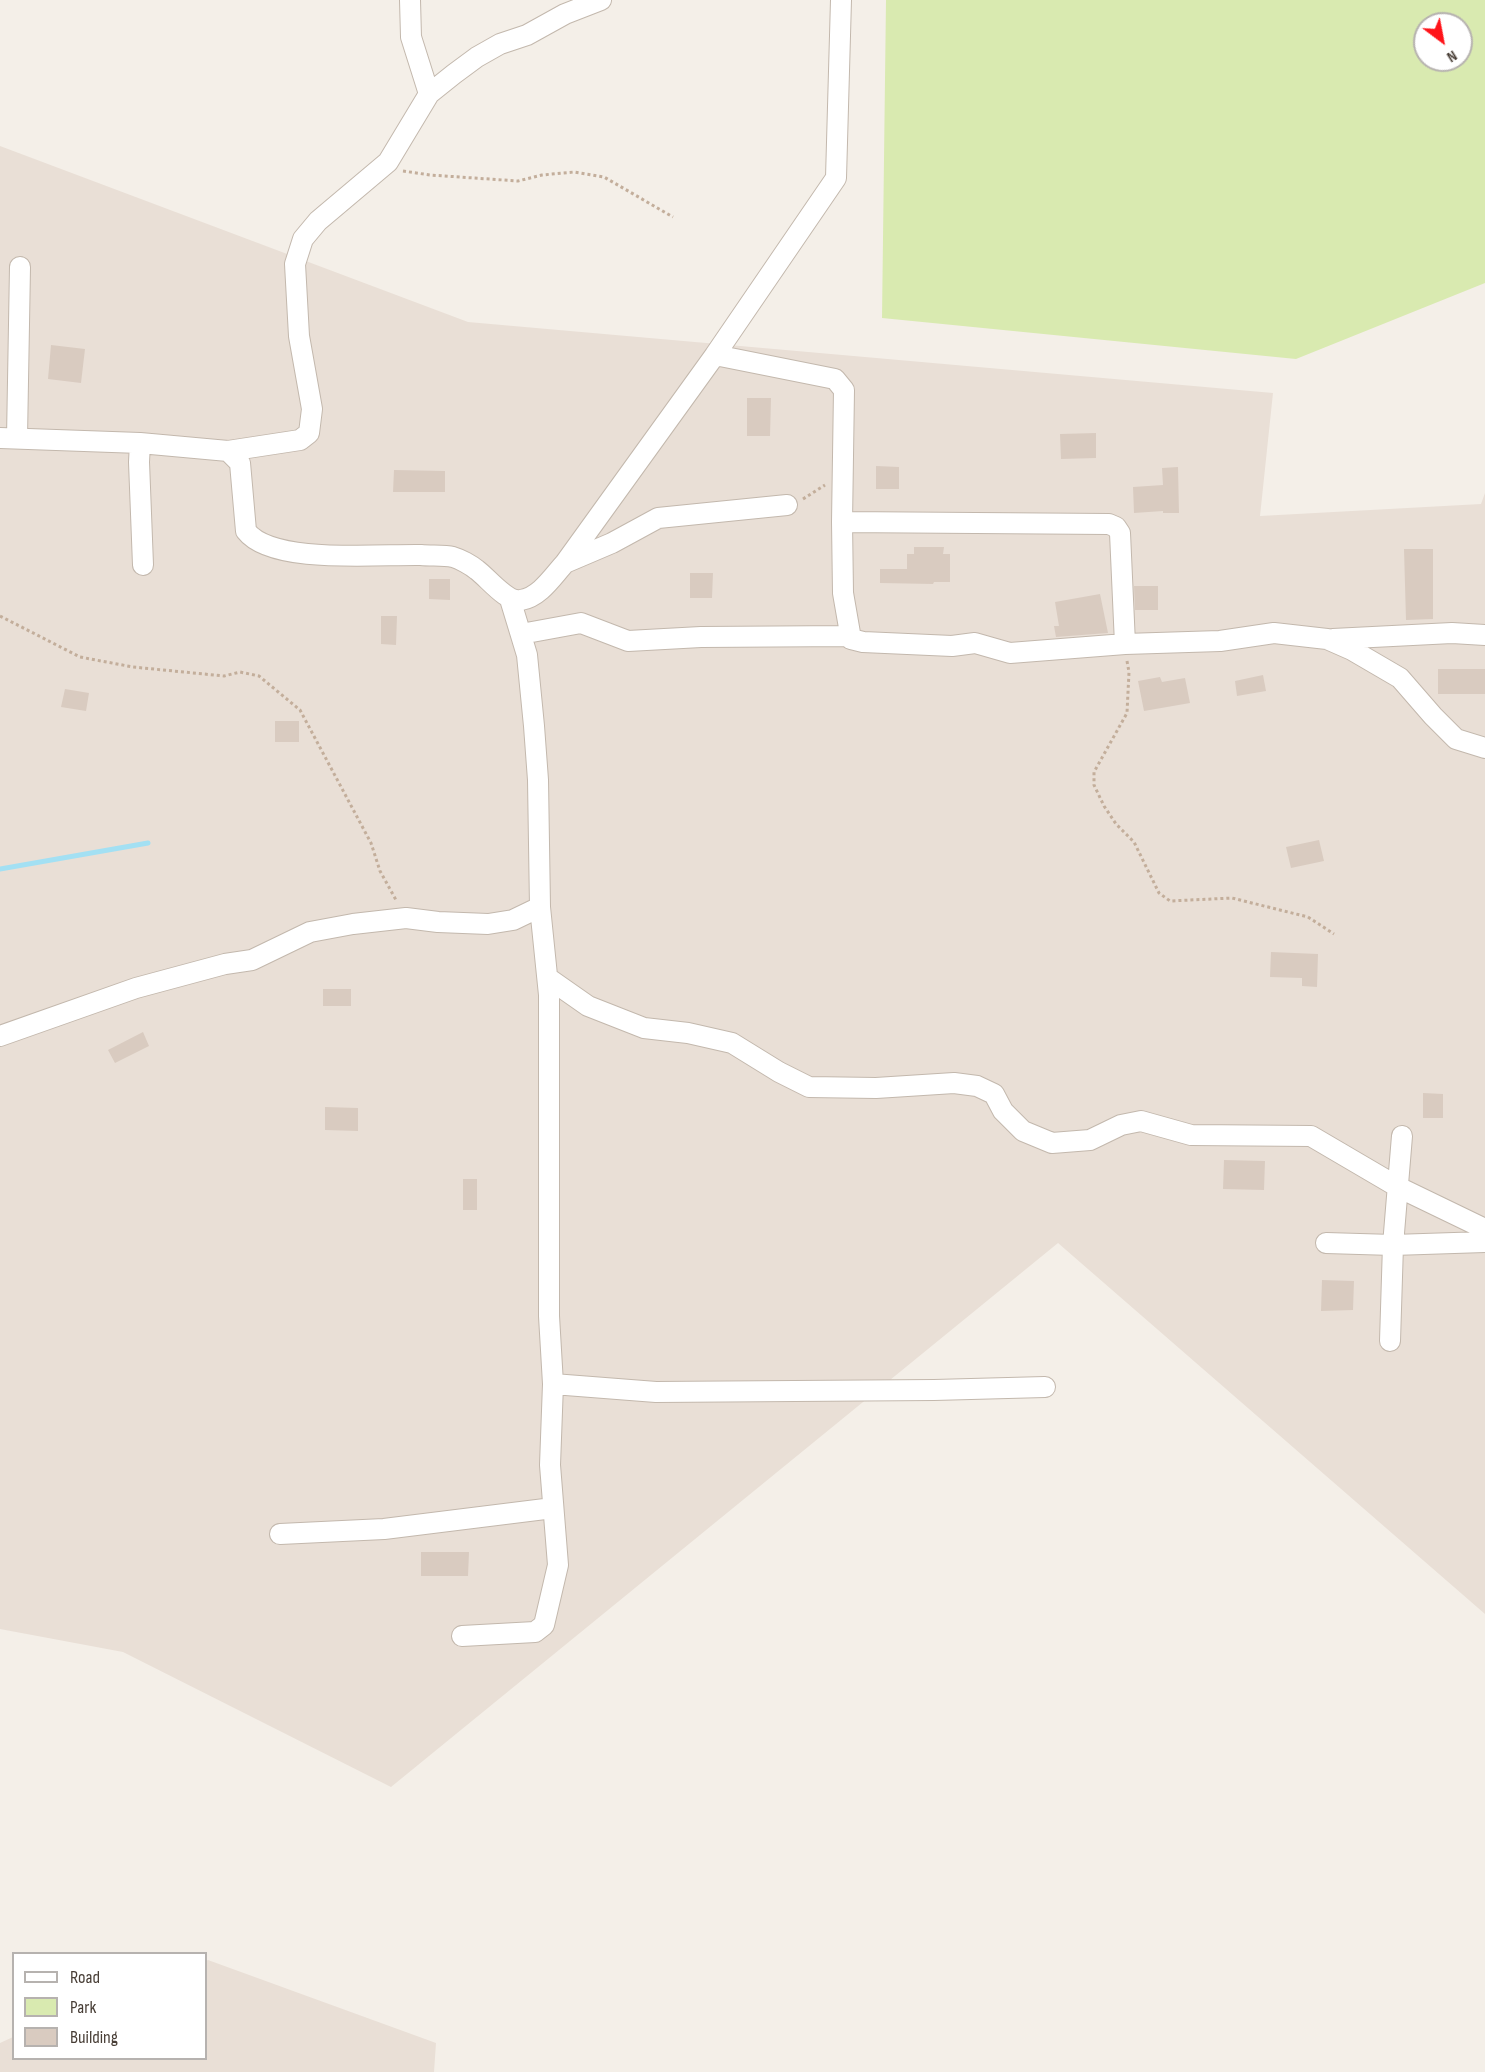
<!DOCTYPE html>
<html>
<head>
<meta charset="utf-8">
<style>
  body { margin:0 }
  #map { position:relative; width:1485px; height:2072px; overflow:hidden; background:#f4efe8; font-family:"Sofia Sans Condensed",sans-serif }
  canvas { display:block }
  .legend { position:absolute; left:12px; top:1952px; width:195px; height:108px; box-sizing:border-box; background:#fff; border:2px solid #b6b2af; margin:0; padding:8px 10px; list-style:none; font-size:18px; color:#483e36 }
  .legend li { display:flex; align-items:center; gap:12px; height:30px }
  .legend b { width:30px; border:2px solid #b6b2af }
  .north { position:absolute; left:1413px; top:12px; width:60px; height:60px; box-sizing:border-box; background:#fff; border:2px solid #b6b2af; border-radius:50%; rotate:148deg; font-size:16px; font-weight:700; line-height:24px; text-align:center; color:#483e36 }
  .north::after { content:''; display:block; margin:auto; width:21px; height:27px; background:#ff1419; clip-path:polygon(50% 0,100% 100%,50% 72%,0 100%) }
</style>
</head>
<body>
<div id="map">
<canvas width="1485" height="2072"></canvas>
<ul class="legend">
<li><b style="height:8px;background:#fff"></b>Road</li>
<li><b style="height:16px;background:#d9eab0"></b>Park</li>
<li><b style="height:16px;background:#d9cbc0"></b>Building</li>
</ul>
<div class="north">N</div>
</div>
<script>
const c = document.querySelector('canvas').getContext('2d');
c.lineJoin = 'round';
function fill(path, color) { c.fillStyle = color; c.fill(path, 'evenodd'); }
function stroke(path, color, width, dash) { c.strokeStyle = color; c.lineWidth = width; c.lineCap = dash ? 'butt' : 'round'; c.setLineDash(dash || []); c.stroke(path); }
fill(new Path2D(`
  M0 146 468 322 1273 393 1260 516 1481 504 1485 493V1614L1058 1243 391 1787 123 1652 0 1629Z
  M208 1960 436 2043 434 2072H0V2043L13 2037 14 2058H206V1961Z`), '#e9dfd6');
fill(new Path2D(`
  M886 0H1485V283L1296 359 882 318ZM1425 24H1461V60H1425Z`), '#d9eab0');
stroke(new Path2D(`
  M0 869 148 843`), '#a3e0f3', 5);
fill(new Path2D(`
  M51 345 85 349 81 383 48 379Z
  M747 398H771L770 436H747Z
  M1096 433V458L1061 459 1060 434Z
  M876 466 899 467V489H876Z
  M1178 467 1179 513H1163V511L1134 513 1133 487 1163 485 1162 468Z
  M394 470 445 471V492H393Z
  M914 547H944L943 554H950V582H934L933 584 880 583V569H907V554H914Z
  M1404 549H1433V619L1406 620Z
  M690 573H713L712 598H690Z
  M429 579H450V600L429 599Z
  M1134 586H1158V610H1135Z
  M1100 594 1108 633 1056 637 1054 626H1059L1055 602Z
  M381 616H397L396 645 381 644Z
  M1438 669H1485V694H1438Z
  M1263 675 1266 691 1237 696 1235 681Z
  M1160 677 1162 682 1185 678 1190 703 1144 711 1138 681Z
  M65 689 89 693 86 711 61 707Z
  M275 721H299V742H275Z
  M1319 840 1324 861 1291 868 1286 847Z
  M1271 952 1318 954 1317 987 1302 986V978L1270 977Z
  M323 989H351V1006H323Z
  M143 1032 149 1046 115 1063 108 1050Z
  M1423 1093 1443 1094V1118H1423Z
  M325 1107 358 1108V1131L325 1130Z
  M1224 1160 1265 1161 1264 1190 1223 1189Z
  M463 1179H477V1210H463Z
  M1322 1280 1354 1281 1353 1310 1321 1311Z
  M421 1552H469L468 1576H421Z`), '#d9cbc0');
const minor = new Path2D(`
  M410 0 411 37 429 94
  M715 355 836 178 841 0
  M0 438 140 443 228 451 240 463 246 531C272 565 379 554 421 555 431 556 444 555 453 557 460 559 471 565 477 570 488 578 507 603 521 600 540 597 553 576 565 563L715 355 835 379 844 390 842 522 843 593 851 639 863 642 952 646 975 643 1010 653 1125 644 1220 641 1274 633 1327 639 1352 650 1400 678 1433 716 1456 739 1485 748
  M17 438 20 267
  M140 443 139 462 143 565
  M228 451 300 440 309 433 312 409 299 336 295 264 303 239 318 221 388 162 429 94 454 74 477 57 500 44 527 35 565 14 601 0
  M842 522 1109 524 1116 527 1120 533 1125 644
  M565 563 612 543 658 518 787 505
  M521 634 581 623 628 641 701 637 850 636
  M1333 639 1452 633 1485 635
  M548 978 588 1006 644 1028 688 1033 732 1043 779 1072 809 1087 876 1088 954 1083 977 1086 994 1094 1003 1111 1023 1131 1052 1143 1090 1140 1121 1125 1141 1121 1191 1135 1311 1136 1398 1187 1485 1229
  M0 1036 136 988 225 964 252 960 310 932 353 924 406 918 438 922 488 924 513 920 540 907
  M1326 1243 1393 1245 1485 1242
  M1390 1341 1393 1245 1402 1136
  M553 1384 656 1392 934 1390 1045 1387
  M280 1534 384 1529 553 1508
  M462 1636 535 1632 544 1625 558 1565 550 1465 553 1384 549 1316V995L540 907 538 780 534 726 527 655 510 599`);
stroke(minor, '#c3b8ad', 22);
stroke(new Path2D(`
  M403 171 430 175 518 181 542 175 574 172 604 177 673 217
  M803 499 825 485
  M0 616 80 657 133 667 224 676 240 672 259 676 300 710 371 843 380 871 396 900
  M1127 661 1129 672 1127 713 1094 772V785L1104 806 1116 824 1134 842 1159 893 1170 901 1232 898 1308 917 1334 934`), '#c3ae9b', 3, [3, 3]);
stroke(minor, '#fff', 20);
</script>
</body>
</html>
